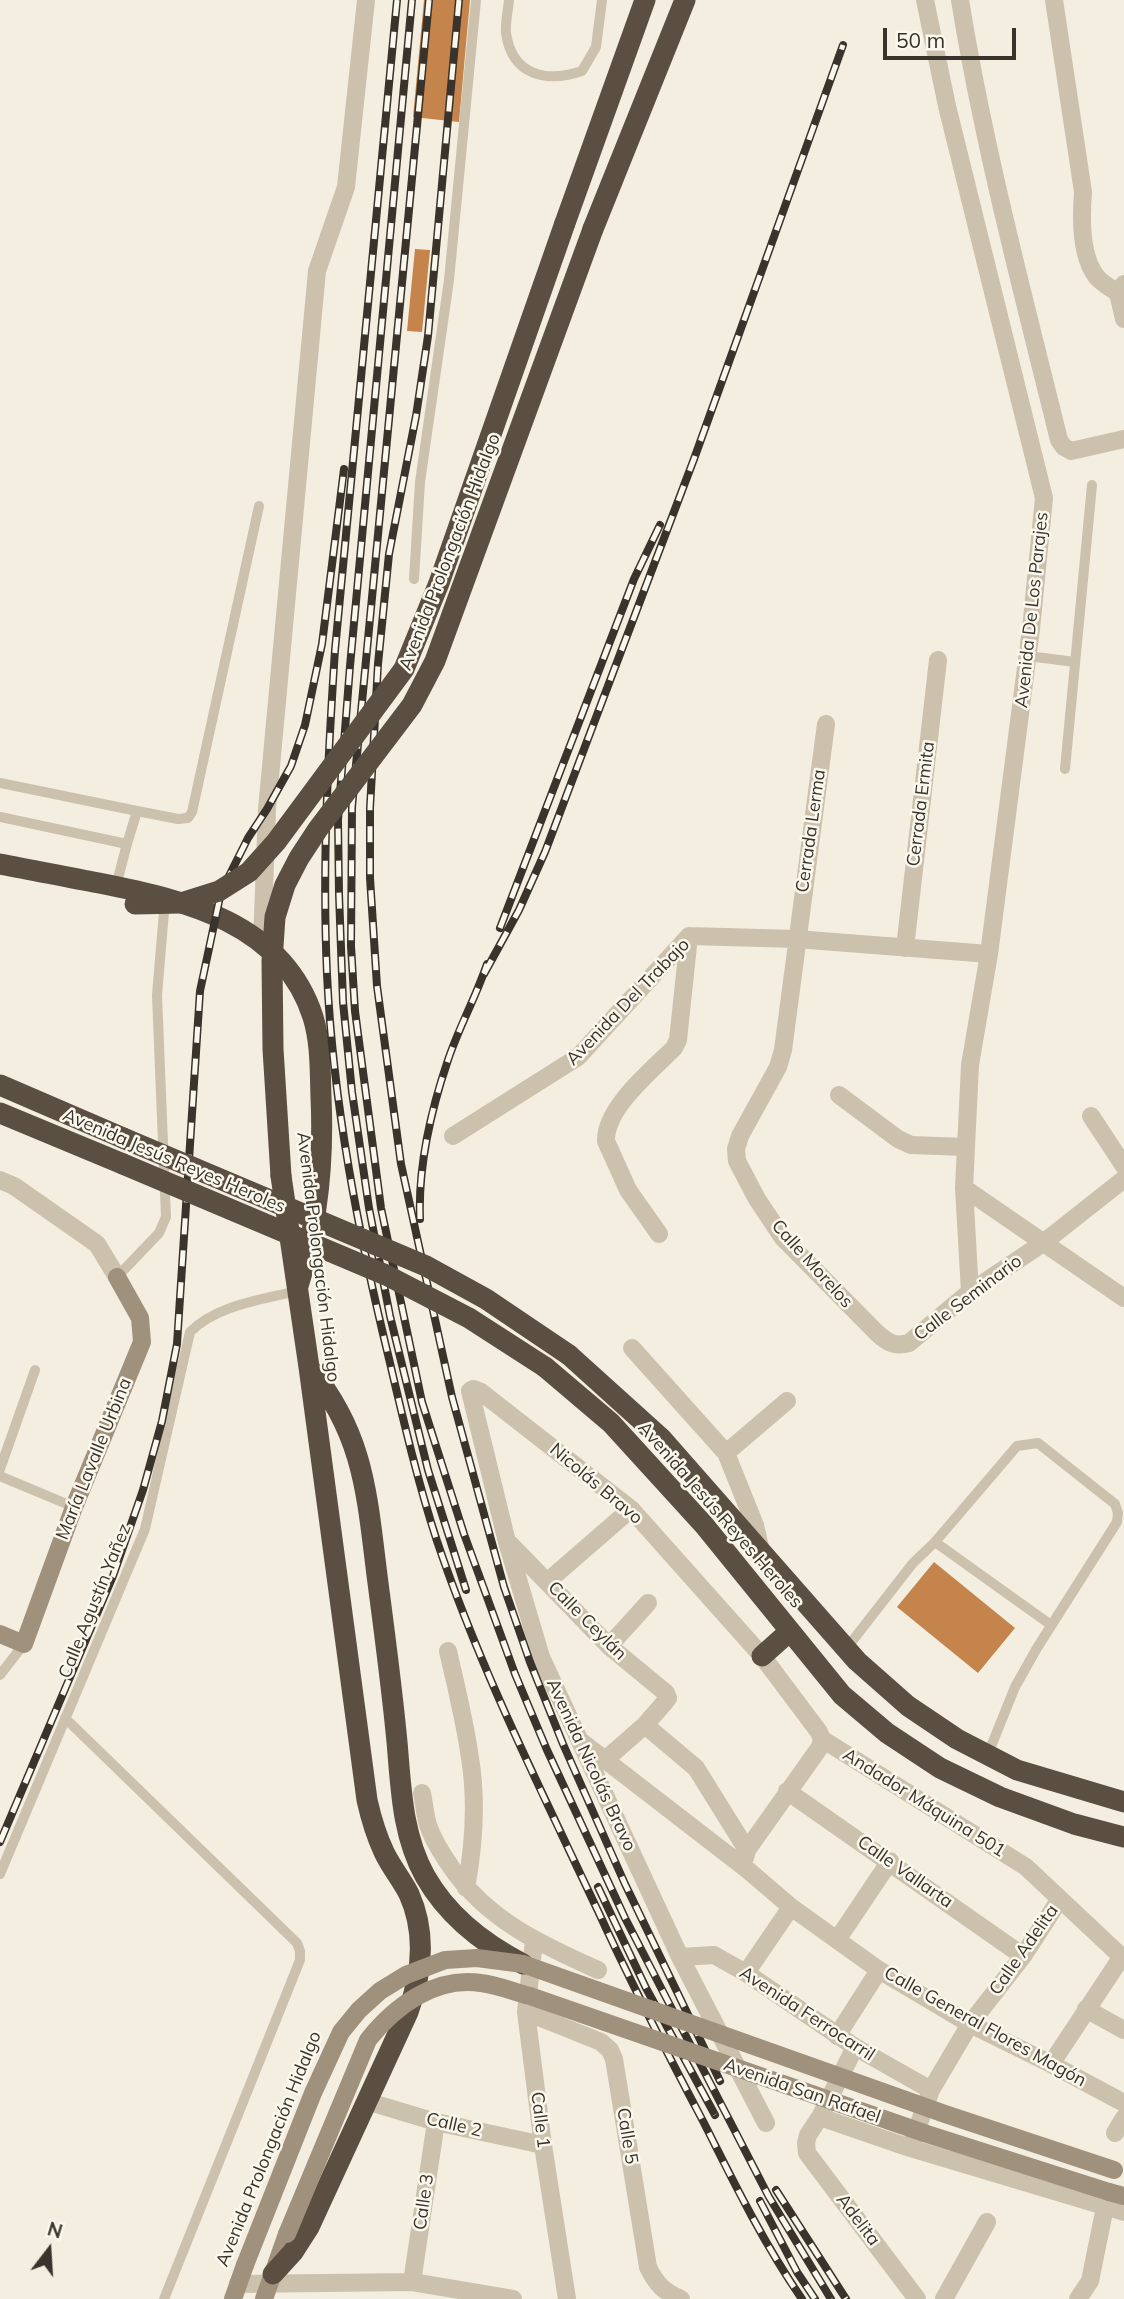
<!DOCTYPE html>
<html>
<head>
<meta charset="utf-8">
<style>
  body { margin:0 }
  #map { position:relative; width:1124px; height:2299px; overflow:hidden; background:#f3eee0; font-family:Mulish,sans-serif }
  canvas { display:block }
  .north { position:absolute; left:14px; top:2215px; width:70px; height:70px; -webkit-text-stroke:5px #faf7ed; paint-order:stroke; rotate:17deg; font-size:19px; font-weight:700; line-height:28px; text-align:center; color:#3a332b }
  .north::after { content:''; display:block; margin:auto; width:24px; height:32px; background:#3a332b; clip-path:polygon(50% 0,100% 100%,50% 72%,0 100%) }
  .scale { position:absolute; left:883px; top:28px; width:133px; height:32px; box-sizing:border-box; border:4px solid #3a332b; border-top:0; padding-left:9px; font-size:21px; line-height:24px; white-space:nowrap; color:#3a332b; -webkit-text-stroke:5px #faf7ed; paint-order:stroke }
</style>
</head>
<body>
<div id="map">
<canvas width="1124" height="2299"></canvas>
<div class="north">N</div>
<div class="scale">50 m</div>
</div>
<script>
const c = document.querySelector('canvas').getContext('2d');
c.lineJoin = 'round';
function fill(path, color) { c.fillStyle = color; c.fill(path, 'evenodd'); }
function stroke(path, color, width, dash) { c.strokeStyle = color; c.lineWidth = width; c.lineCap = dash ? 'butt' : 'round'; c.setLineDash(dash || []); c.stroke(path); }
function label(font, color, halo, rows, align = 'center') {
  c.font = font + ' Mulish,sans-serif'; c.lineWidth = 5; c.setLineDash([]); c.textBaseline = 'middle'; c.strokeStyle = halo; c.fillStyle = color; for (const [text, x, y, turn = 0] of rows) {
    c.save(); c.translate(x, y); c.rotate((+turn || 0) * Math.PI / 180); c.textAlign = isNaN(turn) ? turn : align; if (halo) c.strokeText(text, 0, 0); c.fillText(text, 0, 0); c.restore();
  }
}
fill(new Path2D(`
  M424 0H470L459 122 413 117Z
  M415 249 430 250 422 332 407 331Z
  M934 1562 1015 1628 978 1673 897 1607Z`), '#c5844c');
stroke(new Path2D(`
  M509 0C508 11 505 23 506 33 512 76 547 83 582 71L596 47 602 0
  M414 579 420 482 449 280 476 0
  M1028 656 1075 662
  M1065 769 1092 485
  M0 783 137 811 178 819 188 818 192 812 259 506
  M0 817 127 844 137 811
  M116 886 127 844
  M117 1277 159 1233 166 1217 157 995 165 900
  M0 1469 35 1370
  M0 1476 74 1507
  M935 1542 1051 1625
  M846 1649 913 1563 935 1542 1017 1446 1038 1443 1115 1504 1118 1513 1117 1522 1037 1648 1015 1687 988 1754
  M0 1675 24 1644
  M65 1718 297 1943 300 1951V1960L164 2299
  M0 1874 145 1529 190 1332C217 1305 261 1300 297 1291`), '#ccc1ac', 10);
stroke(new Path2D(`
  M925 0 947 106 1044 498 1031 629 989 954 970 1065 964 1188 970 1292
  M960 0C984 148 1023 294 1059 440L1064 447 1071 451 1124 439
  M1054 0 1083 192C1081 217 1080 255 1096 276 1101 283 1111 288 1118 293
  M1124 284 1118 293 1124 319
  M826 724 783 1050 778 1067 740 1136 736 1149 737 1161 757 1199 783 1238 877 1333C888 1343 895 1347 909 1343L970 1292 1043 1243 1124 1179
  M262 943 267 809 317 271 346 187 366 0
  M905 948 938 660
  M839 1095 898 1139 911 1145 966 1147
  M1091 1116 1124 1166
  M453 1136 578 1057 689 936 796 939 989 954
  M0 1180 14 1186 97 1244 117 1277
  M964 1188 1124 1298
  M659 1234 628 1190 606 1141C605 1108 652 1070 674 1048L678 1040 689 936
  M632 1348 726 1453
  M510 1544 609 1646 666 1693 668 1698 665 1702 645 1725 605 1760
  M761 1552 755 1525 726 1453 787 1401
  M548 1581 631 1509
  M609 1646 648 1603
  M448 1651C456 1686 465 1722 470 1758 477 1801 474 1845 466 1888
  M645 1725 696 1768 747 1850
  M822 1739 1026 1867 1124 1959
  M582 1742 749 1871 791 1907 879 1970 970 2024 1051 2064 1124 2103
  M787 1791 1023 1956
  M422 1793C424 1803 425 1815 428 1825 433 1840 442 1854 451 1867 487 1920 542 1945 598 1970
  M745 1858 747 1850 820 1747 822 1739
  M837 1940 890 1861
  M534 1941 526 2012 543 2145 567 2299
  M680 1957 714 1955 746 1973 855 2047 931 2090
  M746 1973 791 1907
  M1086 2009 1124 2030
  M526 2012 601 2042 610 2050 614 2059 648 2267C656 2284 664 2292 681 2299
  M837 2036 879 1970
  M855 2047 820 2117 808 2135 806 2143 807 2153 917 2299
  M1051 2064 1121 1958
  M366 2101 436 2122 543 2145
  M820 2117 910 2148 1124 2212
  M766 2123 680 1957 541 1657 507 1542 470 1391 473 1389 481 1392 631 1509 762 1656 819 1732 822 1739
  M1115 2133 1124 2118
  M912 2143 931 2090 970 2024 1023 1956 1060 1899
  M412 2282 436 2122
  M238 2284 412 2282 513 2299
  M944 2299 987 2222
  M1078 2299 1090 2281 1105 2207`), '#ccc1ac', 18);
stroke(new Path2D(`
  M0 1634 24 1644 74 1507 142 1342 140 1318 117 1277
  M1109 2192 1124 2196
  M233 2299 245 2265
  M264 2299 287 2234`), '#a0917d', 18);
stroke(new Path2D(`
  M565 223 645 0
  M593 229 685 0
  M0 864C33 870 66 877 99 883 185 900 283 923 313 1017 321 1043 320 1070 321 1097 324 1162 318 1224 298 1286
  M0 1085 123 1138
  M0 1113 123 1164
  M569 1355 661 1438 857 1661 908 1706 957 1739 1017 1770 1124 1802
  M545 1367 611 1423 704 1525 842 1695 887 1733 940 1768 1000 1797 1074 1824 1124 1837
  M310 1369C366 1437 367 1499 378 1583 385 1636 392 1689 397 1742 401 1787 402 1835 425 1876 447 1915 484 1944 523 1964
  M762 1656 790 1631
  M273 2274 293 2252 309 2227 408 2012C422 1974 426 1932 409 1894 402 1880 391 1867 384 1852 376 1835 371 1818 367 1800L309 1367 281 1176`), '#5b4f42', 21);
const rail = new Path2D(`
  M397 0 335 650C328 757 322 866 327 974 333 1105 359 1236 390 1363 404 1423 418 1483 437 1541 480 1669 541 1790 598 1911 631 1983 667 2053 704 2123 734 2183 764 2244 802 2299
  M412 0 350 666 338 820 339 894 343 1002 352 1092 369 1208 390 1316 428 1470 466 1590
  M429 0 352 807 351 946 355 1011 381 1208 422 1402 464 1534 515 1674 547 1750 625 1918 769 2197 831 2299
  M459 0 428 336 416 416 389 554 378 664 370 808V878L377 986 401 1164 452 1397 504 1587 530 1662 563 1744 625 1884 720 2081
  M500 928 634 579 660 525
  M484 974 519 910 545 852 694 459 843 45
  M420 1219C418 1166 431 1110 448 1060 459 1027 476 997 487 964
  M0 1842 113 1576 143 1490 162 1421 177 1344 200 991 221 892 248 838 267 809 291 766 305 725 322 644 344 469
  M598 1887 646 1988 715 2115
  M776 2190 846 2299
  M760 2201 797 2272 815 2299`);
stroke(rail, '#3a332b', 8);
stroke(rail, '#faf7ed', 5, [16]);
stroke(new Path2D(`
  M287 2234 368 2040C395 2006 435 1976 481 1983 498 1985 514 1992 530 1996L927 2134 1109 2192
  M245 2265 313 2093 341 2032 359 2010 380 1991 406 1975 445 1960 477 1958 523 1964 945 2114 1114 2170`), '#a0917d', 18);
stroke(new Path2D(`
  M135 904 181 903 219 891 249 872 276 842 404 669 439 583 565 223
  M123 1138 426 1266 486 1299 569 1355
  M123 1164 386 1275 469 1318 545 1367
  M281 1176 273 1049 272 961 275 917 285 885 299 858 318 829 412 705 435 661 593 229`), '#5b4f42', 21);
label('18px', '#3a332b', '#faf7ed', [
  ["Avenida Prolongación Hidalgo",450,552,-69],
  ["Avenida De Los Parajes",1032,610,-84],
  ["Cerrada Ermita",921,804,-83],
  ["Cerrada Lerma",811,831,-82],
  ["Avenida Del Trabajo",628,1002,-46],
  ["Avenida Jesús Reyes Heroles",174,1161,23],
  ["Avenida Prolongación Hidalgo",318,1257,83],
  ["Calle Morelos",812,1264,48],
  ["Calle Seminario",968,1298,-37],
  ["María Lavalle Urbina",94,1459,-68],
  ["Nicolás Bravo",596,1484,40],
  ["Avenida Jesús Reyes Heroles",720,1515,49],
  ["Calle Agustín Yañez",95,1601,-68],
  ["Calle Ceylán",587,1621,45],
  ["Avenida Nicolás Bravo",591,1765,65],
  ["Andador Máquina 501",924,1803,32],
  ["Calle Vallarta",905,1872,35],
  ["Calle Adelita",1024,1950,-55],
  ["Avenida Ferrocarril",807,2014,33],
  ["Calle General Flores Magón",985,2027,29],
  ["Avenida San Rafael",802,2091,19],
  ["Calle 1",540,2120,83],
  ["Calle 2",454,2125,13],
  ["Calle 5",627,2136,81],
  ["Avenida Prolongación Hidalgo",269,2149,-68],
  ["Calle 3",424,2202,-82],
  ["Adelita",858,2220,53]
]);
</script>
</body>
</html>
